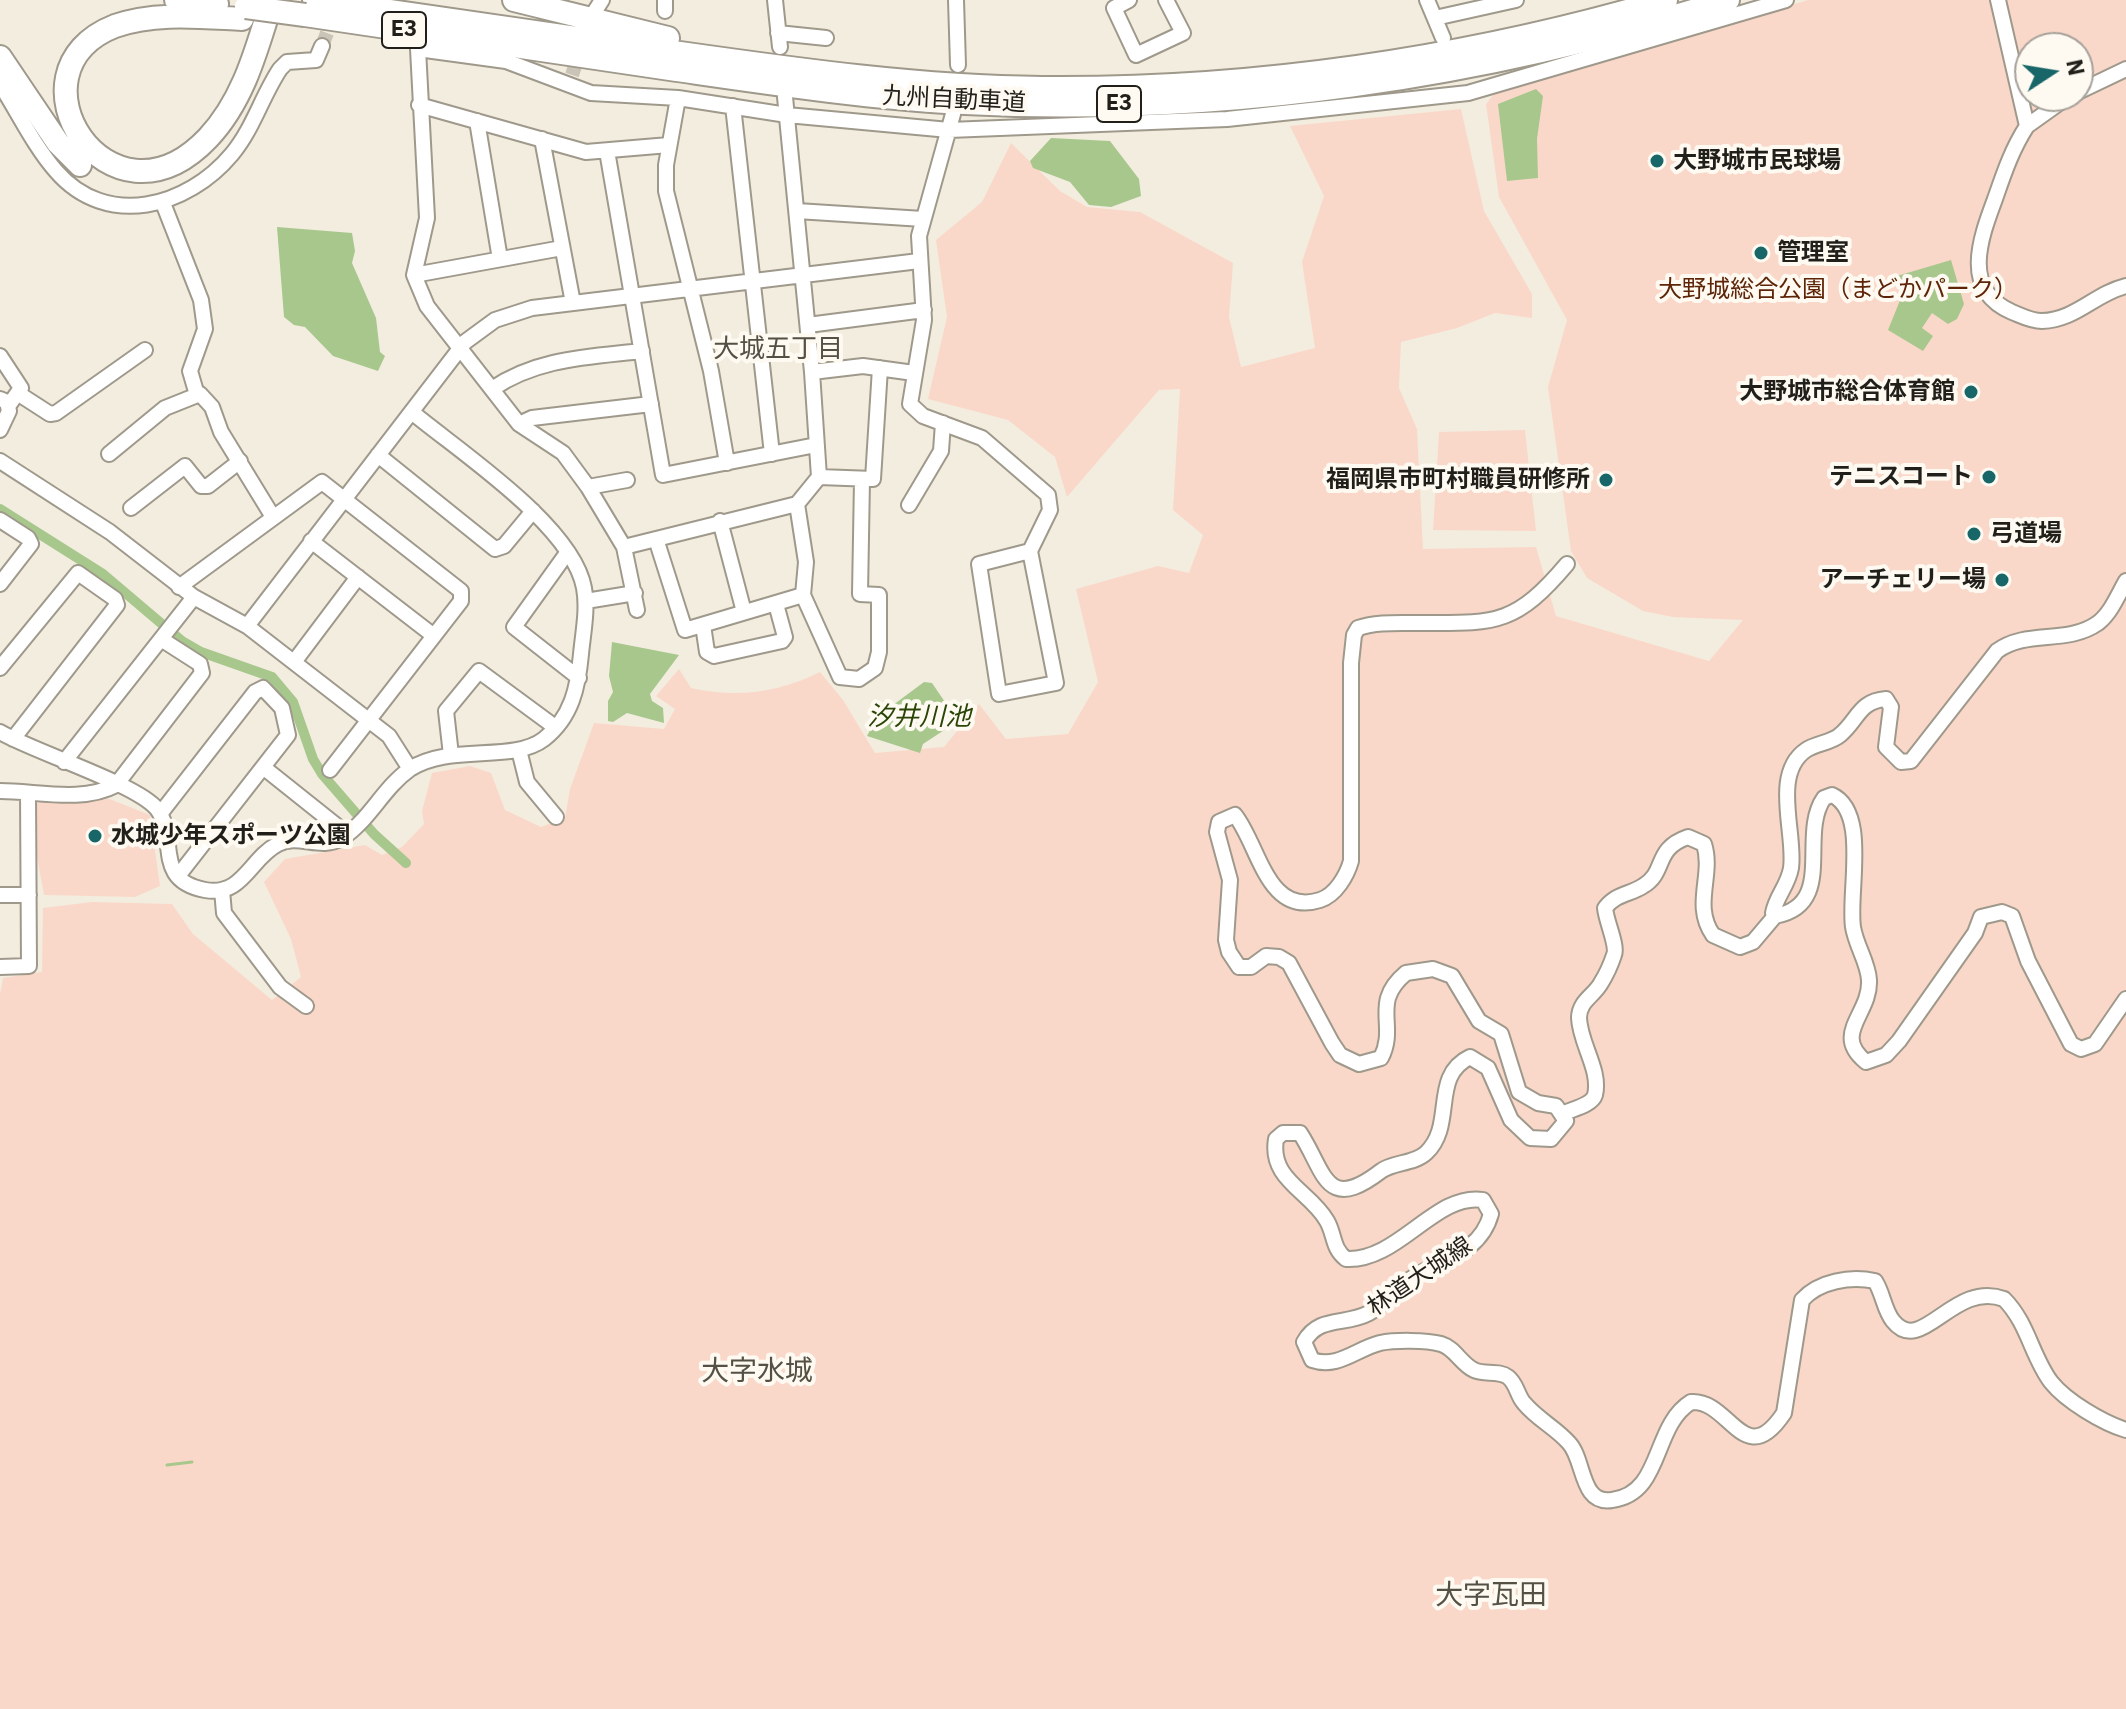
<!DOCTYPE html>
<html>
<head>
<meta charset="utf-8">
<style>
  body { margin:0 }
  #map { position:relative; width:2126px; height:1709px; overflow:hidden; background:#f3eddf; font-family:"IBM Plex Sans",sans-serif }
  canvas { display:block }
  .north { position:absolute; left:2014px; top:32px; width:80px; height:80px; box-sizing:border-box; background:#fefaf2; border:2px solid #a6a29b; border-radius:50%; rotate:78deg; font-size:22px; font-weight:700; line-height:32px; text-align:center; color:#211f19 }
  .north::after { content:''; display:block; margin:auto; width:28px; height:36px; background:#186668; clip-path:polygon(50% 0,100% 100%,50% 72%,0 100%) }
</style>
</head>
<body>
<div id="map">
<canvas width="2126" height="1709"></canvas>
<div class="north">N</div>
</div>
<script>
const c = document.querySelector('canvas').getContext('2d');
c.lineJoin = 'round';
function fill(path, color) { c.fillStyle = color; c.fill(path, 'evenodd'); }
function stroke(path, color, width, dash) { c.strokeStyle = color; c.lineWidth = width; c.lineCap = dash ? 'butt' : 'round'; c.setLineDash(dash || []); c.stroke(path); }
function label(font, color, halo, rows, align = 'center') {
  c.font = font + ' "IBM Plex Sans","Noto Sans JP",sans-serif'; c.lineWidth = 8; c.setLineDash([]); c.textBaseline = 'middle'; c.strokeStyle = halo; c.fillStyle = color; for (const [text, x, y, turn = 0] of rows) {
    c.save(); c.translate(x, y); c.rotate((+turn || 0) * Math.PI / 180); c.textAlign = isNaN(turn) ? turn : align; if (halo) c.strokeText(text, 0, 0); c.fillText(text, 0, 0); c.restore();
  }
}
fill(new Path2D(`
  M1808 0H2126V1709H0V994L3 978 42 972 43 908 92 902 172 904 193 934 272 1000 301 977 291 939 264 882 285 859 365 845 382 855 402 847 424 824 422 811 432 773 470 766 491 773 505 810 541 827 565 818 570 789 594 723 664 729 675 709 656 696 679 669 691 688C737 698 778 693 820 672L843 700 875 753 944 747 979 704 1006 739 1068 734 1098 682 1076 589 1158 566 1189 573 1203 535 1173 510 1180 389 1159 390 1067 497 1055 457 1008 420 928 399 947 317 936 240 982 202 1011 143 1060 191 1087 207 1140 212 1233 263 1229 317 1241 367 1315 348 1302 262 1324 196 1290 126 1461 109 1484 211 1532 294V318L1495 313 1457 328 1401 342 1399 388 1417 429 1423 549 1536 547 1556 616 1709 661 1743 620 1673 617 1643 611 1587 578 1571 551 1548 387 1567 320 1499 197 1486 104 1493 95ZM2030 48H2078V96H2030Z
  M1525 430 1536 531 1433 530 1439 432Z
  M107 798 150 815 160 886 135 897 44 895 37 857 35 806 42 799Z`), '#fad8c9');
fill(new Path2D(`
  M1536 89 1543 96 1537 139 1538 178 1507 181 1498 104Z
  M1051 138 1110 141 1139 179 1141 196 1111 207 1089 205 1070 182 1033 168 1030 161Z
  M277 227 352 233 355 251 352 263 376 318 380 352 385 356 378 371 333 356 305 327 294 325 284 317Z
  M1951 260 1964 304 1957 319 1948 324 1932 313 1922 328 1933 336 1923 351 1888 330 1903 293 1897 276Z
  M612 642 679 655 650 694 652 701 663 708 664 723 627 713 613 722 608 721V701L613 692 609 676Z
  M924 682 932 683 958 721 923 744 920 753 867 736 877 717Z`), '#a8c78d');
stroke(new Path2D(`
  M167 1465 192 1462`), '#a8c78d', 3);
stroke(new Path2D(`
  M0 509 103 574 182 641 201 652 272 677 293 702 313 759 322 774 374 834 406 863`), '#a8c78d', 10);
stroke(new Path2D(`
  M322 46 335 12
  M572 75 581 49`), '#c9c4b7', 14, [14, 7]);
const minor = new Path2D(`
  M775 0 780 47
  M956 0 958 65
  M1129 0 1114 8 1136 55 1183 33 1166 0
  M1427 0 1443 38
  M1998 0 2027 126C2012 149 2004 173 1995 199 1980 239 1961 290 2012 312 2022 316 2031 321 2042 321 2076 320 2094 294 2126 286
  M595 11 602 0
  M665 11V0
  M1435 18 1516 0
  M778 33 826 38
  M0 84C18 112 34 146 56 171 107 230 188 207 232 154 253 129 262 96 280 69L287 62 316 60 322 46
  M2078 92 2126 69
  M678 98 666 165V191L711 371 727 463
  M419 105 586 152 669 145
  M733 106 772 454
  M953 114 919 236 924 320 910 404 923 416 982 438 1048 495 1050 510 1030 551 1056 683 999 694 979 564 1030 551
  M477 121 500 259
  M2027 126 2069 96
  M542 139 573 303
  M607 151 663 475 816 445
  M163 203 201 300 205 329 190 371 197 395
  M797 211 923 219
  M414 275 562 248
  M808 325 924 310
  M0 356 21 388 9 405
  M812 372 863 366 914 373
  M492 389C537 358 589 357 642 351
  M19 394 50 414 56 413 145 350
  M0 399 7 402 9 411 0 430
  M519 424 532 418 651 404
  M109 454 165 408 200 394 212 407 221 432 273 517
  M378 455 495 549 504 546 533 511
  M0 461 110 532 194 597 247 626 389 736 410 769
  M819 477 873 479 880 368
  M588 487 627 480
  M797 504 806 562 803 595 840 677 859 679 875 668 879 652V595L860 594 862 480
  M909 505 941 451 943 423
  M131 508 185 466 201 486H208L240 461
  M0 520 28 538 31 544 0 584
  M720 521 744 612
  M656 539 685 630 803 595
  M311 541 434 636
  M624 547 797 504 819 477 812 372 785 97
  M567 553 514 627 579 678
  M1567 564C1513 628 1493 623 1414 623 1395 623 1376 622 1358 628L1354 635 1351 663V861C1347 875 1336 895 1320 900 1267 917 1259 845 1235 815L1219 822 1217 832 1230 880 1226 940 1229 952 1239 967H1251L1266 956 1279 957 1289 963 1332 1043 1340 1055 1359 1064 1381 1058C1398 1025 1370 1003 1406 973L1433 969 1452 976 1479 1021 1501 1034 1519 1092 1538 1103 1556 1106 1566 1121 1551 1139 1530 1138 1511 1120 1488 1068 1470 1057C1430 1076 1456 1125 1426 1153 1414 1164 1393 1162 1381 1171 1325 1214 1325 1171 1300 1133H1283L1276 1139C1269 1180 1310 1191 1327 1221 1335 1235 1332 1248 1346 1259 1398 1262 1436 1192 1483 1200L1491 1214C1479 1258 1433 1260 1402 1285 1390 1295 1382 1306 1369 1313 1345 1326 1319 1315 1304 1342L1312 1360C1338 1369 1356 1349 1380 1343 1395 1340 1426 1340 1441 1344 1455 1348 1461 1364 1474 1370 1484 1375 1499 1370 1508 1377 1517 1384 1517 1395 1524 1403 1537 1419 1556 1428 1569 1443 1585 1460 1580 1505 1612 1500 1663 1494 1652 1426 1691 1402 1730 1399 1744 1473 1784 1413L1802 1300C1819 1281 1850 1276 1875 1281 1883 1293 1884 1310 1893 1321 1922 1357 1953 1280 2004 1299 2028 1323 2032 1357 2051 1382 2066 1401 2103 1423 2126 1430
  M2126 581C2118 595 2111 613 2098 623 2067 645 2027 629 1997 651L1911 761 1901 762 1886 747 1891 707 1886 699C1859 701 1858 720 1840 735 1831 743 1816 743 1806 750 1771 774 1796 834 1791 868 1788 886 1776 896 1773 913L1775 916C1837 905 1798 835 1824 798L1832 795C1869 812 1848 892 1853 927 1856 946 1868 962 1869 980 1871 1014 1831 1034 1866 1062L1886 1055 1899 1041 1975 933 1981 917 2002 912 2012 916 2028 961 2071 1044 2081 1049 2095 1044 2126 999
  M179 587 322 482 461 591V601L330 770
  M586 601 635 593
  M637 610 624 547 588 487 563 453 519 424 427 306 414 275 427 218 418 49 506 61 591 93 678 98 787 115 949 130 1227 119 1468 93 1786 0
  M703 625 707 652 714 656 782 641 785 637 776 604
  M247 626 465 342 495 320 532 308 919 261
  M294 662 358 577
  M0 668 78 573 115 599 117 605 13 739
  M0 732C34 752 137 784 157 809 179 838 152 880 205 890 243 897 250 858 278 844 299 833 320 851 342 838 369 821 383 788 410 769 450 743 513 763 544 739 572 717 578 687 581 654 583 633 588 609 584 588 573 526 460 452 413 413
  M519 750 527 782 556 817
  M451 755 446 711 479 671 555 727
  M64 762 194 597
  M263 767 347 834
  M0 791C37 791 82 803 116 785L202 673 200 664 161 639
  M160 814 255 692 263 688 282 708 288 735 178 876
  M222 890 224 913 280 987 306 1006
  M0 895H29
  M0 967 29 966 28 793
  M1564 1113C1573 1109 1592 1105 1595 1095 1601 1070 1580 1044 1579 1018 1579 1001 1594 996 1601 983 1606 975 1611 964 1614 955 1618 946 1606 921 1605 908 1617 893 1629 895 1643 886 1667 872 1653 849 1688 837L1704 844C1714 875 1692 905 1713 935L1740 947 1753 942 1775 916`);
const highway = new Path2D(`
  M176 0 217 4
  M314 0C436 18 558 36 680 53 800 70 921 87 1042 88 1252 90 1465 59 1666 0
  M514 0 668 38
  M305 15C427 33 549 51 670 69 768 83 866 98 965 103 1222 116 1484 78 1728 0
  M242 19C200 17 155 12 115 26 0 71 109 242 208 138 244 100 257 48 272 0
  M0 57 58 143 80 165`);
stroke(minor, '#9f998c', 18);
stroke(highway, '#9f998c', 26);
stroke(minor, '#fff', 14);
stroke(highway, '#fff', 22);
const highwayBridge = new Path2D(`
  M246 7 305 15`);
stroke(highwayBridge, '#9f998c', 26, []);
stroke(highwayBridge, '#fff', 22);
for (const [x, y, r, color] of [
  [1657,161,8,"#186668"],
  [1761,253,8,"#186668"],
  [1971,392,8,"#186668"],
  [1989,477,8,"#186668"],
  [1606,480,8,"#186668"],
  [1974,534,8,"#186668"],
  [2002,580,8,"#186668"],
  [95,836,8,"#186668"]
]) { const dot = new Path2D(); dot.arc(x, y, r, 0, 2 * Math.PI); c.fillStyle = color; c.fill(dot); stroke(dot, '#fefaf2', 3); }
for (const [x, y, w] of [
  [404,30,44],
  [1119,104,44]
]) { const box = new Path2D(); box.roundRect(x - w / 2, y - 18, w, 36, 6); c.fillStyle = '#fefaf2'; c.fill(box); stroke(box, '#211f19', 2); }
label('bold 22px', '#211f19', null, [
  ["E3",404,30],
  ["E3",1119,104]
]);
label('24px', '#211f19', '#fefaf2', [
  ["九州自動車道",954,100,3],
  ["林道大城線",1420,1277,-34]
]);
label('bold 24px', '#211f19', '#fefaf2', [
  ["大野城市民球場",1673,161],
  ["管理室",1777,253],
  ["大野城市総合体育館",1955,392,"right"],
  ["テニスコート",1973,477,"right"],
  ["福岡県市町村職員研修所",1590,480,"right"],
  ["弓道場",1990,534],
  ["アーチェリー場",1986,580,"right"],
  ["水城少年スポーツ公園",111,836]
], 'left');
label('24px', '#5e2407', '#fefaf2', [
  ["大野城総合公園（まどかパーク）",1838,290]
]);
label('26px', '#555044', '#fefaf2', [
  ["大城五丁目",778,349]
]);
label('italic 26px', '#2a4506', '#fefaf2', [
  ["汐井川池",919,717]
]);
label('28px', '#555044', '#fefaf2', [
  ["大字水城",757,1372],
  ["大字瓦田",1491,1596]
]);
</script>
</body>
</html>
